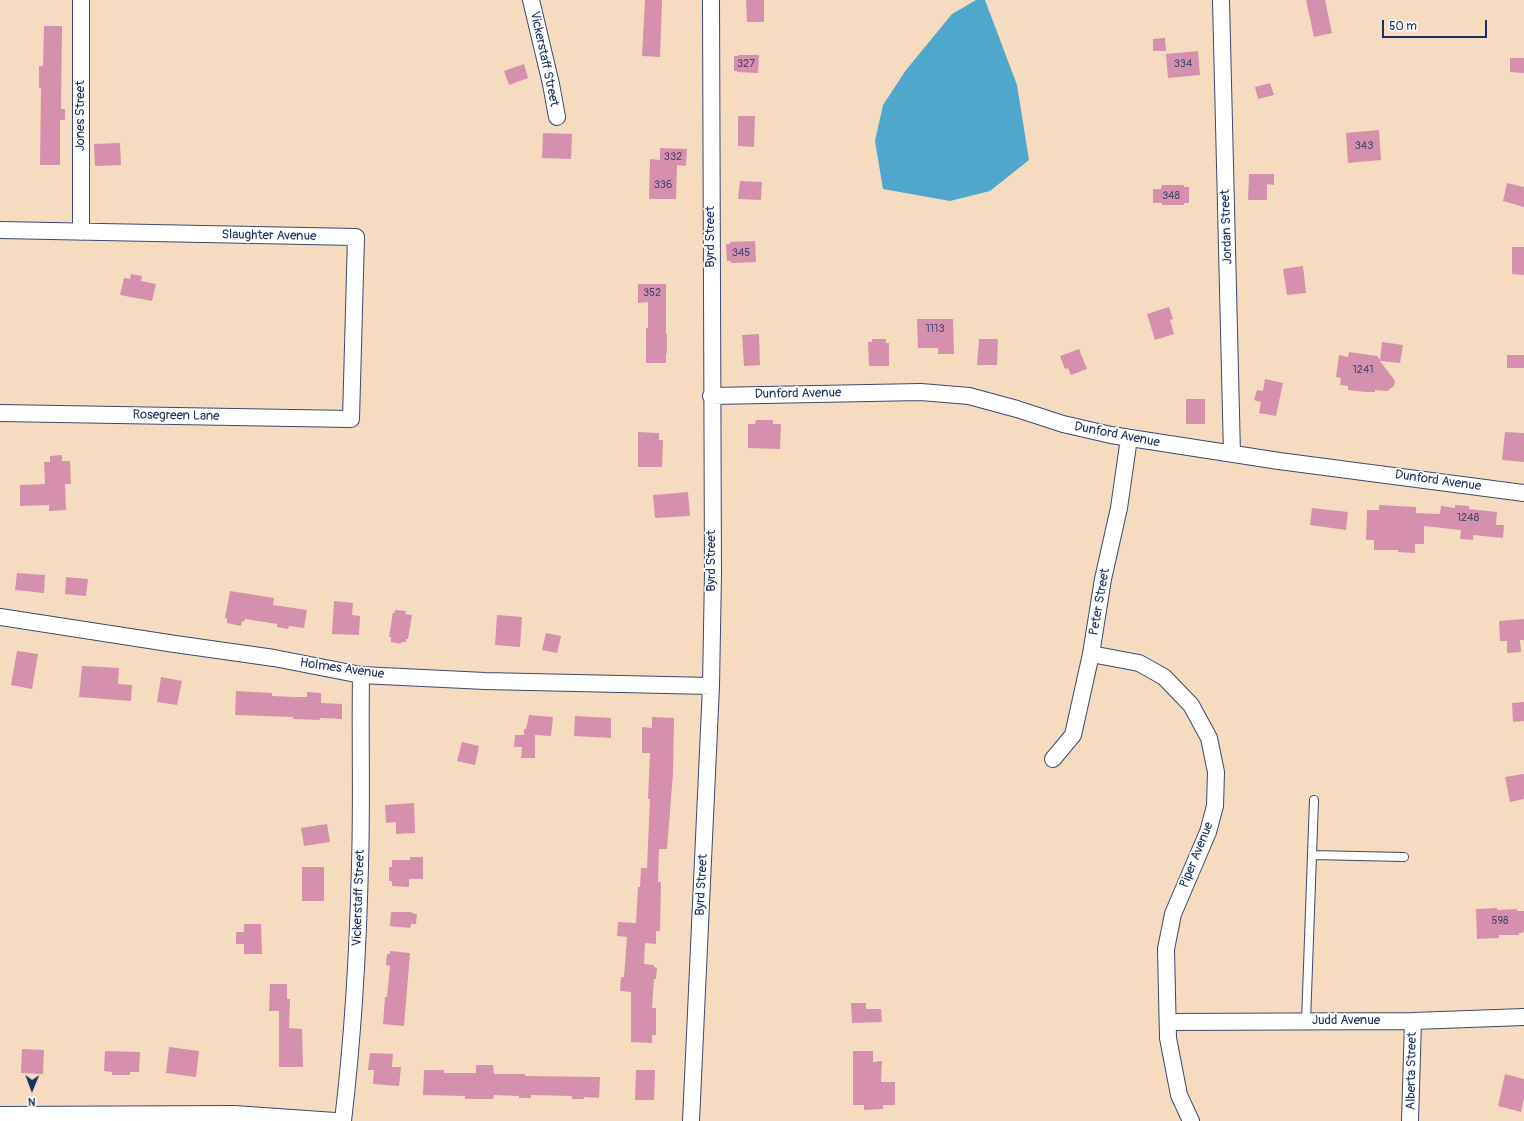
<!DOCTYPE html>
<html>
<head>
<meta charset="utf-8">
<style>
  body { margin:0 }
  #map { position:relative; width:1524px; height:1121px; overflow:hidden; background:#f5dcc1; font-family:Pangolin,sans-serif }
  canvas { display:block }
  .north { position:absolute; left:12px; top:1069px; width:40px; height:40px; -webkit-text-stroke:3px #fff; paint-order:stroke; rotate:181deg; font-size:11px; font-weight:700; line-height:16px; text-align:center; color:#1b2f5e }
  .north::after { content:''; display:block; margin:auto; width:14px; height:18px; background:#1b2f5e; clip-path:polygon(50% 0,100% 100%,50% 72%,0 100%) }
  .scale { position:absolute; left:1382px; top:20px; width:105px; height:18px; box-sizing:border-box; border:2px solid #1b2f5e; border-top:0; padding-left:5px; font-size:12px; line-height:14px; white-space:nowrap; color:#1b2f5e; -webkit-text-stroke:3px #fff; paint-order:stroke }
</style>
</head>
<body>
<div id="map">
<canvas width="1524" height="1121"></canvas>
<div class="north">N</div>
<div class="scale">50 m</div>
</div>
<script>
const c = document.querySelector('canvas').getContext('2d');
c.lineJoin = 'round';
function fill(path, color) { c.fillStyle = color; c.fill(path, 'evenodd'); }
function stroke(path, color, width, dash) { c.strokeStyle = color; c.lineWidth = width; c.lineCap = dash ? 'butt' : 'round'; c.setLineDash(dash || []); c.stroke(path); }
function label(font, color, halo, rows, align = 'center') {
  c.font = font + ' Pangolin,sans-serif'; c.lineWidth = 3.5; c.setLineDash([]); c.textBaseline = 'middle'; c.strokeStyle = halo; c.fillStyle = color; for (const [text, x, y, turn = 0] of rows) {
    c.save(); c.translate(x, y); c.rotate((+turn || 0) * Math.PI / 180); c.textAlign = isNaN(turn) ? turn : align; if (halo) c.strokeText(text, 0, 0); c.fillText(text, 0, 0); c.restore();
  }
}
fill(new Path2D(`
  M976 0H985L1017 85 1029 160 990 191 950 201 883 189 875 141 883 105 906 70 952 14Z`), '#50a7cc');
fill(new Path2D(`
  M645 0H662L660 57 642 56Z
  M746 0H764V22H747Z
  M1306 0H1325L1332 33 1314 37Z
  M44 26H62L61 109H65V120H60V165H40L41 88H39V66H43Z
  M1165 38 1166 51H1153V39Z
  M1198 51 1200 75 1168 78 1166 54Z
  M738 55H759L758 73 737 72V71H734V56H738Z
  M1510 58H1524V73L1510 72Z
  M524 64 528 78 509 85 504 71Z
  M1270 83 1274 95 1258 99 1255 87Z
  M738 116H755L754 147 738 146Z
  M1379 130 1381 160 1348 163 1346 133Z
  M543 133 572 134 571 159 542 158Z
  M120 143 121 165 95 166 94 144Z
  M660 148 687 149 686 166 677 165 676 199H649L650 159 660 160Z
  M1249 174H1274V185L1267 184V200H1248Z
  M740 181 762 182 761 200 738 199Z
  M1507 183 1524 187V207L1503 201Z
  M1162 185H1184V187H1189V203H1184V205H1162V203H1153V189H1161Z
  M755 241 756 262 731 263V261H727L726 244H730V242Z
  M1512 247H1524V275L1512 274Z
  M1303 266 1306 293 1287 295 1283 269Z
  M131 274 142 276 141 281 156 284 152 301 120 295 124 278 130 279Z
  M638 284H666V334H667V353H666V363H646V328H648V302L638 303Z
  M1169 307 1173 319 1170 320 1174 334 1155 340 1147 314Z
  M917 319H953L954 354H938V348H918Z
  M759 334 760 365 744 366 742 335Z
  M872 339H886V343H889V366H869L868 342H872Z
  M979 339H998L997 365H977Z
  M1382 342 1403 345 1400 363 1380 361 1395 381 1394 386 1387 391 1375 390V392H1366L1348 390V386L1340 385 1341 378 1336 377 1339 355 1348 357 1349 352 1377 356 1380 360Z
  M1079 349 1087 369 1071 375 1068 368 1065 369 1060 356Z
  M1507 355H1524V368H1507Z
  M1265 379 1283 383 1276 416 1259 413 1261 402 1254 400 1257 390 1263 391Z
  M1186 399H1205V424H1186Z
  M756 420H773V424H781L780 449 748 448V424H755Z
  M638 432 659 433V440H663L662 467H638Z
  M1505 432 1524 433V462L1502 460Z
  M62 455V461H70L71 484H65L66 510 49 511V505L20 506V485L45 484 44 462H50V456Z
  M688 492 690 516 655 518 653 495Z
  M1379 505 1416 507V513L1440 514 1441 506 1455 508V505L1469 506V509L1497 512 1496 525H1504L1503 538 1473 535V540L1460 539 1461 530 1424 526V544H1415V553L1398 552V550H1374V540H1366L1367 510H1379Z
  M1312 508 1348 512 1346 530 1310 525Z
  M17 573 45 575 44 593 15 590Z
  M66 577 88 579 86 596 65 594Z
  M230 591 274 598 273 605 307 610 304 628 289 626 288 629 277 627V624L245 619 244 622 242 621 241 626 227 623V619L225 618Z
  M334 601 353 603 352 615 360 616 359 635 332 634Z
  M395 610 406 611 405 614 412 615 408 639H406V642H401V644L391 642V637H389L393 612 395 613Z
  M497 615 522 617 520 647 495 645Z
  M1524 619V640H1520L1521 652 1507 653V641H1500L1499 621Z
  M546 633 561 636 557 653 542 650Z
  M17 651 38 654 32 689 11 685Z
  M82 666 119 668 118 684 132 685 131 701 79 697Z
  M161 677 182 681 177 705 157 702Z
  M236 691 272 693V696L294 697H307V692L321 693V703L342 704V719L320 718V720L293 719V717L235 715Z
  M1524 702V721L1513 722 1512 703Z
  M529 715 553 717 551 736 535 735V758H521L522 747H514L515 735H524V729H526Z
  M575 716 611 718V738L574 736Z
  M652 717 674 718 673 773 667 849H659L658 882H661L660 931H656V944L645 943 644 964 654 965V967L657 968 656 979H654L652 1008H656V1035H652V1043L631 1042V992L620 991 621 977H624L627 937 617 936 618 922 636 923 638 887H640L641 868H647L650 799H648L650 753H642V727L652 728Z
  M462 742 479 746 475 765 457 761Z
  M1524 774V799L1510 802 1505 777Z
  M414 803 415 833 396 834V822L386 823 385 805Z
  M327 824 330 842 304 846 301 828Z
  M410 857H423V879H409V887L392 886V881H389V867H392V860H410Z
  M302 867H324V901H302Z
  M1497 908V910L1517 909V911H1524V932H1523L1522 933H1519V935H1499V938L1477 939 1476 909Z
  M391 912H412V913L417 914 416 924H411L410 928 390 926Z
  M244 924H261L262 954H244V944H236V932H244Z
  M390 951 410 953 404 1026 383 1024 385 997H387L390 966 386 965 387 954H390Z
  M270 984H287V999H290L289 1028 302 1029 303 1067H279V1011H269Z
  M851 1003H866V1009H881L882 1022 852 1023Z
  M169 1047 199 1051 196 1077 166 1073Z
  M22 1049 44 1050 43 1074 21 1073Z
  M105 1051 140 1052 139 1072H130V1075H112V1072L104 1071Z
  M853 1051H873V1062L882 1061 881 1082H895V1105H883V1109L864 1110V1105H853Z
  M370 1053 393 1054 392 1067H401L399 1086 373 1084 374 1070H368Z
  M476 1065H493L494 1074H525V1076L600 1077 599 1098 584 1097V1099H572V1096L531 1095V1098H519V1096L494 1095 493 1099H465V1096L423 1095 424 1070H444V1073H476Z
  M636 1070H655L654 1100H635Z
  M1505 1074 1524 1079V1098L1521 1112 1498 1106Z`), '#d490ac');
const service = new Path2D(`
  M1312 855 1314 800
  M1306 1022 1312 855 1404 857`);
const minor = new Path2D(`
  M81 0V232
  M531 0 551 84 557 117
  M1221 0 1232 454
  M0 230 356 237 351 419 0 413
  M711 396 921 392 969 396 1017 409 1063 424 1111 435 1279 461 1524 493
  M0 617 175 644 274 658 361 675 485 681 711 686
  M1091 654 1139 663 1164 677 1191 705 1209 738 1216 772 1215 806 1208 832 1173 914 1166 949 1168 1038 1179 1095 1191 1121
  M1053 759 1073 735 1091 654 1103 579 1119 508 1129 438
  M1168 1022 1413 1021 1524 1017
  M0 1115 234 1114 335 1121
  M343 1121C353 1036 358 951 360 865 362 802 360 738 361 675
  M691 1121 711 686 713 573 711 0
  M1410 1121 1413 1021`);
stroke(service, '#3c496d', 10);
stroke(minor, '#3c496d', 18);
stroke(service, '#fff', 8);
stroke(minor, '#fff', 16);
label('11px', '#494772', null, [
  ["327",746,64],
  ["334",1183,64],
  ["343",1364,146],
  ["332",673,157],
  ["336",663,185],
  ["348",1171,196],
  ["345",741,253],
  ["352",652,293],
  ["1113",935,329],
  ["1241",1363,370],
  ["1248",1468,518],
  ["598",1500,921]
]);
label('13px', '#1b2f5e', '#fff', [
  ["Vickerstaff Street",544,59,78],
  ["Jones Street",81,116,-90],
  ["Jordan Street",1227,227,-92],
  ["Slaughter Avenue",269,236,1],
  ["Byrd Street",711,237,-90],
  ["Dunford Avenue",798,394,-1],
  ["Rosegreen Lane",176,416,1],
  ["Dunford Avenue",1117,435,11],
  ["Dunford Avenue",1438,481,8],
  ["Byrd Street",712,561,-90],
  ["Peter Street",1100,602,-80],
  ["Holmes Avenue",342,669,8],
  ["Piper Avenue",1197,855,-68],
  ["Byrd Street",702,885,-87],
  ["Vickerstaff Street",359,898,-88],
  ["Judd Avenue",1346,1021],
  ["Alberta Street",1412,1071,-89]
]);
</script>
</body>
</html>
